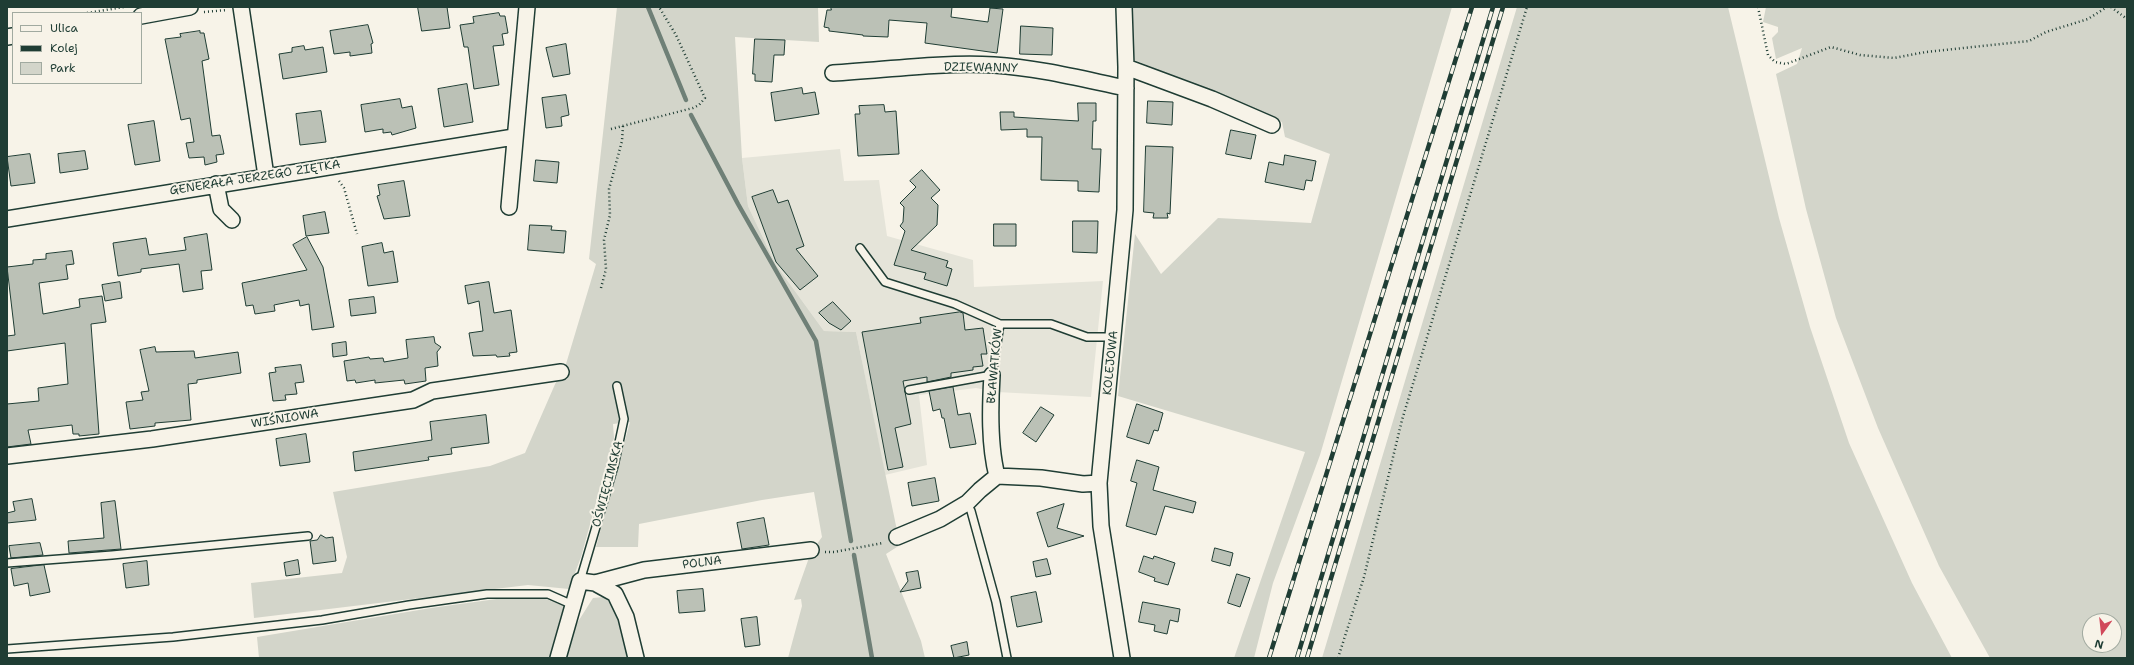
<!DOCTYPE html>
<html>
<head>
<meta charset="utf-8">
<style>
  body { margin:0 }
  #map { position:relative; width:2134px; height:665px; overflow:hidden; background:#f7f3e8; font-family:"Shantell Sans",sans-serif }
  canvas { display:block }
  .frame { position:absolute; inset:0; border:8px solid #1f3d34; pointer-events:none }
  .legend { position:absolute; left:12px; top:12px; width:130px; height:72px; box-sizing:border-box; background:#f7f3e8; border:1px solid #a1aaa0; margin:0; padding:5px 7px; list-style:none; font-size:12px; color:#1f3d34 }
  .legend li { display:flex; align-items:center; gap:8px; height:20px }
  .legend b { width:20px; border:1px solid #a1aaa0 }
  .north { position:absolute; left:2082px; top:613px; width:40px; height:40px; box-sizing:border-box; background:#f7f3e8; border:1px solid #a1aaa0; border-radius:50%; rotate:195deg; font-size:11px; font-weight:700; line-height:16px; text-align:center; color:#1f3d34 }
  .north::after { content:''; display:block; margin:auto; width:14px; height:18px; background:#d1495b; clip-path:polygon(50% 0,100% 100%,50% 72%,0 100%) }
</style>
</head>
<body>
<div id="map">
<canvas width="2134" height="665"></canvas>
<div class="frame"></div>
<ul class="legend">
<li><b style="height:5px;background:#f7f3e8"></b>Ulica</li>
<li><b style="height:5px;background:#1f3d34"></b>Kolej</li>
<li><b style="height:11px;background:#d3d5ca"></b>Park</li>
</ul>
<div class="north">N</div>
</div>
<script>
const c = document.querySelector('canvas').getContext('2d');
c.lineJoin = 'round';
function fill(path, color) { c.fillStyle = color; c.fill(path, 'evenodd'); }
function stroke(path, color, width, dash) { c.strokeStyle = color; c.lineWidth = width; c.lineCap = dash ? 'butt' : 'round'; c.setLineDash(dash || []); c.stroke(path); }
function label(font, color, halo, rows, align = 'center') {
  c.font = font + ' "Shantell Sans",sans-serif'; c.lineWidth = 4; c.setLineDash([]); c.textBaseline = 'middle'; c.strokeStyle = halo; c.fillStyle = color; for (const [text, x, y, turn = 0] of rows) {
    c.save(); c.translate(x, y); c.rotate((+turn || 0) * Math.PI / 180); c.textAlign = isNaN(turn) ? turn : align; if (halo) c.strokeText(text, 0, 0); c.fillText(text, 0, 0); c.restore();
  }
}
fill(new Path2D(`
  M840 149 844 181 879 180 887 236 973 260 974 287 1103 281 1091 397 997 392 976 388 919 395 927 465 885 475 856 332 824 331 776 265 748 206 742 158Z`), '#e5e4d9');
fill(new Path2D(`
  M617 7H818L819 42 735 37 742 158 748 206 776 265 824 331 856 332 900 545 886 554 921 641 925 658H788L802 606 801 599 794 600 811 552 822 537 814 492 762 500 639 524 638 547H596L630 422 613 424 614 438 581 557 569 589 528 585 254 618 251 583 342 573 347 557 333 492 490 466 525 453 556 382 566 364 596 264 589 259Z
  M1131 7H1452L1320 455 1273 583 1254 658H1234L1305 452 1118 396 1135 234 1161 274 1218 218 1311 223 1330 154 1285 137 1282 122 1132 59Z
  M1517 7H1728L1779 218 1810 327 1849 443 1912 583 1952 658H1322Z
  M1766 7H2127V658H1990L1939 566 1878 428 1836 318 1806 209 1776 74 1797 64 1802 48 1776 59 1772 38 1778 32V27L1763 22ZM2090 621H2114V645H2090Z
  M511 597H541L564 606 549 658H259L257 637 431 608Z
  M603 597 613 605 630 658H566L574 628 593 598Z`), '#d3d5ca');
stroke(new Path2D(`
  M648 7 686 100
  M691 115 738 204 816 341 851 541
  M854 555 872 658`), '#6f8077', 4.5);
const building = new Path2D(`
  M418 7H447L450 28 422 31Z
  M831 7H952L951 17 988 22 990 8 1003 9 997 53 925 43 927 23 889 20 888 37 863 36V35L829 31V28L824 27 827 10H831Z
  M499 13 500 16H505L508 33 502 34 504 45 493 46 499 85 474 89 468 47H464L460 25 474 23 473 17Z
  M368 25 373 43 371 44 372 53 350 56V52L334 54 330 31Z
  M1021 26 1053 28 1052 55 1020 54Z
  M200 31V33H204L209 59 202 61 212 136 220 135 224 154 216 155 217 162 205 165 204 157 189 158 186 143 194 142 190 118 181 120 165 39 181 37 180 34Z
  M755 39 785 40 784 55H774L772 82 755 81V74H753Z
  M566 44 570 74 553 77 546 48Z
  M304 46 305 50 323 47 327 72 283 79 279 54 292 52V48Z
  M467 84 473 122 444 127 438 89Z
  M802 88 803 94 815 92 819 114 775 121 771 93Z
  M566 95 569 115 561 117 562 126 546 128 542 98Z
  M400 99 402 108 412 106 416 128 392 135 391 132 383 133V129L365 132 361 105Z
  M1148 101 1173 102 1172 125 1147 123Z
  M1078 103H1096V121H1093L1092 149H1101L1099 192 1078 191V181L1041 180 1042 137H1027V129L1001 130 1000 112H1014V117L1078 121Z
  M884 105 885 112 896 111 899 154 858 156 855 114H860L859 106Z
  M321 111 326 142 300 145 296 114Z
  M154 121 160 161 135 165 128 125Z
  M1231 130 1256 135 1251 159 1226 154Z
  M1146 146 1173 147 1170 214 1167 213 1168 218H1153L1154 213 1144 212Z
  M85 151 88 169 60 173 58 154Z
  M30 154 35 183 11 186 7 157Z
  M1285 155 1316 161 1312 181 1306 180 1304 190 1265 182 1269 162 1283 165Z
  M536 160 559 162 557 183 534 181Z
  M922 170 940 190 931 198 938 205 937 225 911 250 948 261 946 267 952 269 947 286 924 279 926 273 894 265 905 231 900 226 903 222 904 207 900 203 916 187 910 181Z
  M404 181 410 216 384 219 377 196 380 195 378 185Z
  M773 190 778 203 788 200 804 246 796 249 818 276 800 290 776 262 752 197Z
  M325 212 329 233 306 236 303 216Z
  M1073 221H1098L1097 253 1073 252Z
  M994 224H1016V246H994Z
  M530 225 552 226 551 230 566 231 564 253 528 250Z
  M207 234 212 270 201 271 203 289 183 292 179 264 141 269V272L118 276 113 243 146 238 149 255 186 250 184 238Z
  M307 237 323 267 334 327 312 330 309 304 300 306 299 300 274 305 275 311 255 314 253 305 246 306 242 283 307 270 293 245Z
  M382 243 384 253 393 251 398 282 368 286 362 247Z
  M72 251 74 264 66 265 68 279 39 283 43 314 80 307 79 299 102 296 106 322 91 324 99 434 79 436V434H73L72 425 28 430 31 444 7 447V404L39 401 38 388 68 384 65 343 7 351V336L15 335 7 267 33 264V260L46 259V254Z
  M120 282 122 298 105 301 102 285Z
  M489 282 494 313 511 310 517 352 509 353 510 356 497 357 496 355 473 356 469 333 483 331 479 301 468 304 465 286Z
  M374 297 376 313 351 316 349 300Z
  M833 302 851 321 841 330 829 323 819 313Z
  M960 312 963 313 965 330 983 328 987 354H981L983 366 973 367V370L951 373V377L927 382V377L903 381 911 424 895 428 903 467 888 470 862 332 921 323 920 318Z
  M434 337 435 343 441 347 437 352 438 366 425 368 426 381 405 384 404 380 375 383V380L356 383 355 380 347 381 344 361 369 357 370 359 383 358 384 362 408 358 406 340Z
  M346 342 347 355 333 357 332 344Z
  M155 347 156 352 194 351 195 358 238 352 241 373 197 380V383L188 384 191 420 155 423V426L130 429 126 402 143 400 141 392 149 391 140 350Z
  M301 365 304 382 295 383 297 394 285 395 286 400 273 401 269 373 276 372 275 368Z
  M953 387 958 415 970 413 976 444 950 448 944 418H942L940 409 933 411 929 391Z
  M1137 404 1163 413 1158 431 1154 430 1149 444 1127 437Z
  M1041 407 1054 415 1036 442 1023 433Z
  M486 415 489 443 451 448 452 454 428 457 429 460 355 471 353 452 432 440 430 422Z
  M306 434 310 462 280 466 276 439Z
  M1137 460 1159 467 1153 490 1196 502 1193 513 1165 506 1156 535 1126 526 1137 483 1131 481Z
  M935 478 939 501 912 506 908 483Z
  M32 499 36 520 7 523V513L15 511 13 502Z
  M115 501 121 549 69 553 68 541 104 538 101 503Z
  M1064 504 1057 528 1084 536 1048 547 1037 513Z
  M764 518 769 545 742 549 737 523Z
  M321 535 326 538 333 537 336 561 313 564 310 541 317 540Z
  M40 543 43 555 11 558 9 546Z
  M1215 548 1233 553 1230 566 1212 561Z
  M1144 556 1153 559 1154 556 1175 563 1168 585 1154 581 1155 578 1139 572Z
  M1047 559 1051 574 1036 577 1033 562Z
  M298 560 300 574 286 576 284 563Z
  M147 561 149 585 126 588 123 564Z
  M44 565 50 592 30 596 28 583 14 586 11 569Z
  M918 571 921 588 900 592 908 581 906 573Z
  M1237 574 1250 578 1240 607 1228 603Z
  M703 589 705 611 679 613 677 591Z
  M1036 592 1042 622 1017 627 1011 597Z
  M1143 602 1180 609 1178 622 1170 620 1167 634 1154 631 1155 625 1139 622Z
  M757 617 760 645 745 647 741 619Z
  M967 642 969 655 954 658 951 646Z`);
fill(building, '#bbc1b6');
stroke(building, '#1f3d34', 1);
const service = new Path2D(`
  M860 248 885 282 955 304 1000 324H1051L1087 337H1114
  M909 390 992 375 1000 324
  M967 503 971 511 996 602 1007 658
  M7 563 112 555 308 536
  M580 581 614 466 624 419 617 386
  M7 649 173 637 322 620 409 605 487 594H548L573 605`);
const minor = new Path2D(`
  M241 7 266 176
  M141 16 190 7
  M7 37 13 36
  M1126 67 1212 99 1272 125
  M833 73C886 70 941 62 994 65 1039 68 1082 79 1126 88
  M216 184 221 209 232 220
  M509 207 527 7
  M7 219 514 137
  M992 375C990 408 989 445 997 476
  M7 456 152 439 413 400 432 391 561 372
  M897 537 940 519 967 503 980 490 997 476 1041 478 1083 484 1099 483
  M595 583 615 594 626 617 636 658
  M558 658 580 581 595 583 644 570 811 550
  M1122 658 1101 526 1099 483 1125 210 1126 67 1124 7`);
stroke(service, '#1f3d34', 10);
stroke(minor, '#1f3d34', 18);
stroke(new Path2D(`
  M1758 7 1768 55 1775 62 1786 64 1831 47 1860 55 1894 58 1926 52 2029 41 2046 32 2088 19 2107 7
  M2111 7 2127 19
  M204 12 227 10
  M87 13 124 7
  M611 129 693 108 699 105 705 98 676 35 659 7
  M339 181 344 188 357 234
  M601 288 606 269 604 240 610 215 609 189 622 141 623 126
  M825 552H834L883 543
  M1338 658 1364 577 1402 420 1527 7`), '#1f3d34', 2.5, [1, 3]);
stroke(service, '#f7f3e8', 7);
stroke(minor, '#f7f3e8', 15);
const rail = new Path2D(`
  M1269 658 1472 7
  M1297 658 1493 7
  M1307 658 1503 7`);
stroke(rail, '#1f3d34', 4.5);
stroke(rail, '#f7f3e8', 3, [9]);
label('12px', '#1f3d34', '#f7f3e8', [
  ["DZIEWANNY",981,68,1],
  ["GENERAŁA JERZEGO ZIĘTKA",255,178,-9],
  ["KOLEJOWA",1111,363,-84],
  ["BŁAWATKÓW",995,366,-85],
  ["WIŚNIOWA",285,419,-9],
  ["OŚWIĘCIMSKA",608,484,-75],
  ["POLNA",702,563,-7]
]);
</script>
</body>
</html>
